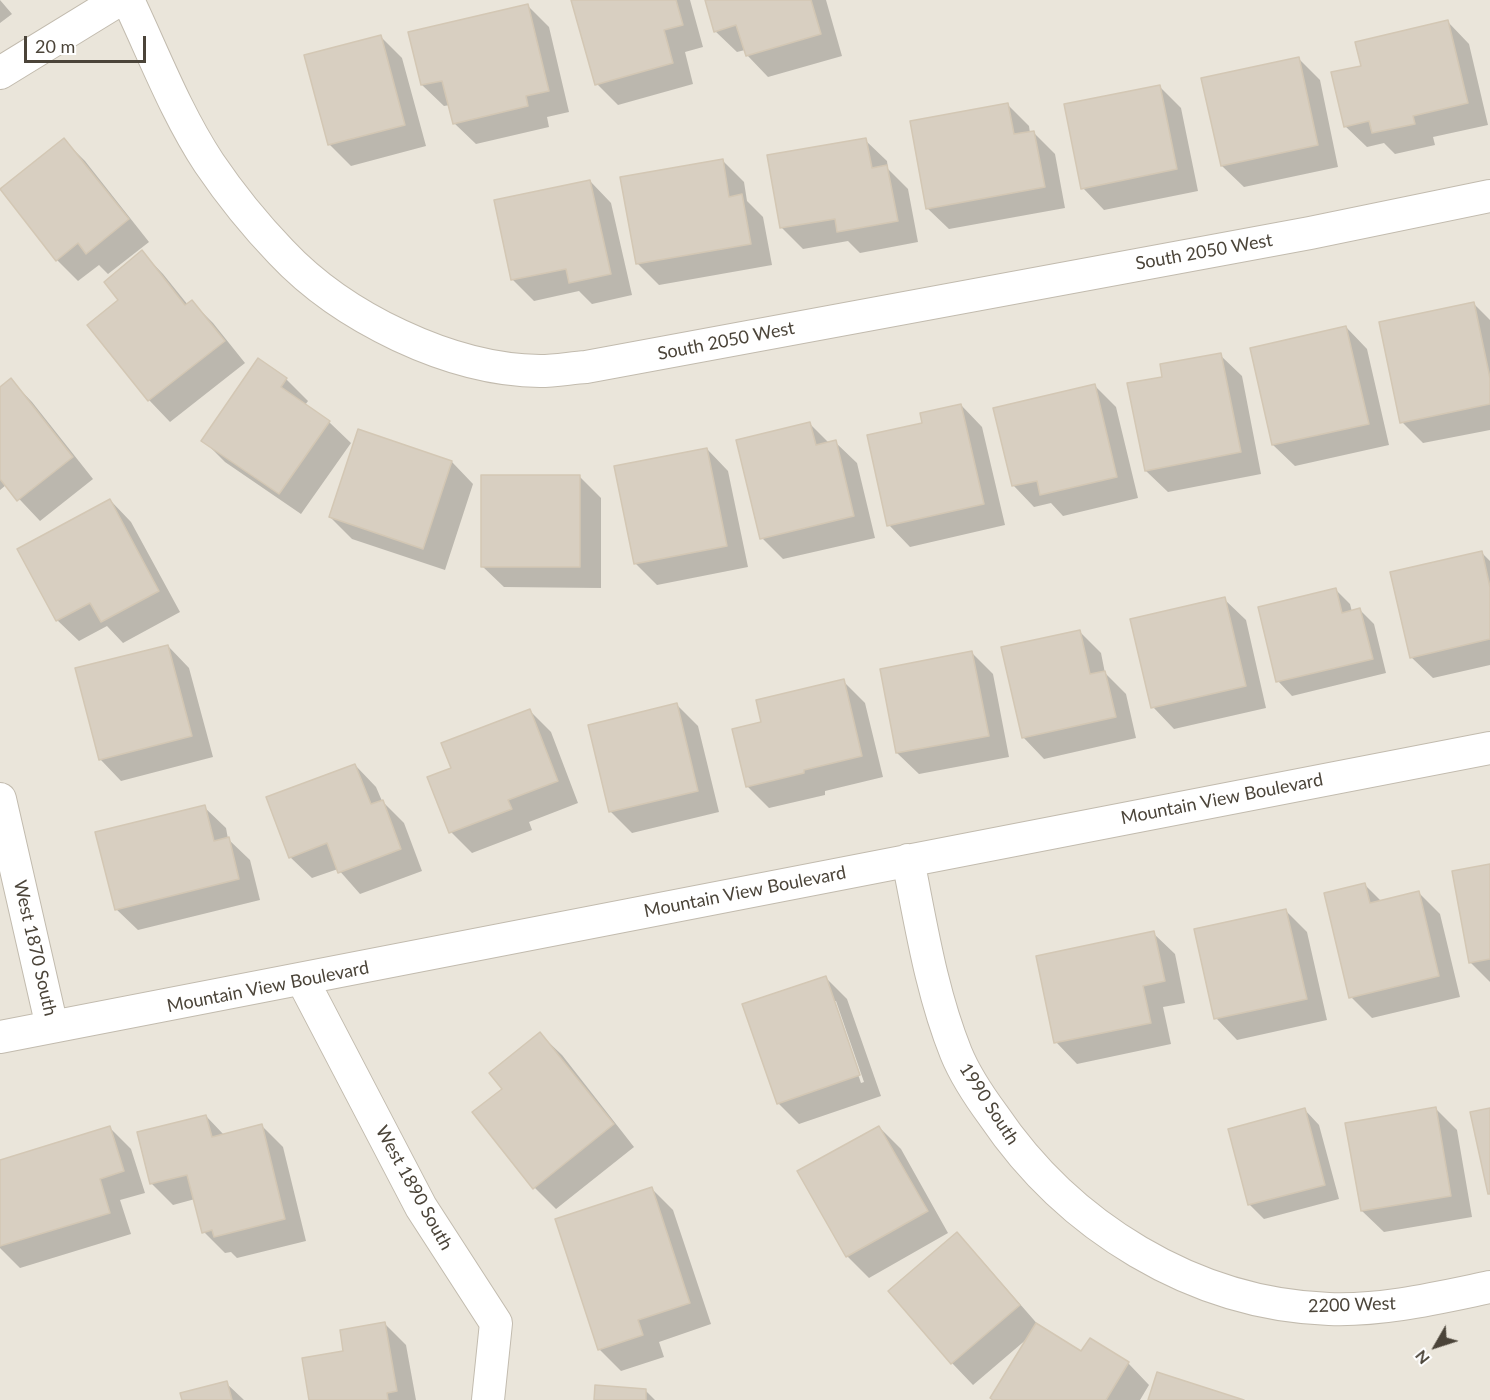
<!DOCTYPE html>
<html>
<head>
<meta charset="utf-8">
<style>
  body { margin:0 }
  #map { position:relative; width:1490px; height:1400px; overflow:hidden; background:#f6f3ec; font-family:Lato,sans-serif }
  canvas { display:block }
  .north { position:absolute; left:1406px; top:1316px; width:60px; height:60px; -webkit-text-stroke:4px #fff; paint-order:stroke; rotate:231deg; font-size:16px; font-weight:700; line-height:24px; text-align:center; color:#4b4439 }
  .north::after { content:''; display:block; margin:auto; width:21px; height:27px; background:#4b4439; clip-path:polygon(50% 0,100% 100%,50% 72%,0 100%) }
  .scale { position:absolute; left:24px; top:36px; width:122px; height:27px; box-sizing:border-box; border:3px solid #4b4439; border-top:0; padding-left:8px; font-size:18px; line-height:21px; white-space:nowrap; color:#4b4439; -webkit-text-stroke:4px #fff; paint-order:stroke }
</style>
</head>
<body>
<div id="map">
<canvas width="1490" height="1400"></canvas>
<div class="north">N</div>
<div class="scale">20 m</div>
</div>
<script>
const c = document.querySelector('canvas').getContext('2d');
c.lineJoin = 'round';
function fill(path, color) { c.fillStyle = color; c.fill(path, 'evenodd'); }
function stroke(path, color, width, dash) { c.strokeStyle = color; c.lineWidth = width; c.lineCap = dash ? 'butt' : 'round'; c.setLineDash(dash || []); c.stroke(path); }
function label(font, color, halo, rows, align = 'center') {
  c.font = font + ' Lato,sans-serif'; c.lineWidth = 4.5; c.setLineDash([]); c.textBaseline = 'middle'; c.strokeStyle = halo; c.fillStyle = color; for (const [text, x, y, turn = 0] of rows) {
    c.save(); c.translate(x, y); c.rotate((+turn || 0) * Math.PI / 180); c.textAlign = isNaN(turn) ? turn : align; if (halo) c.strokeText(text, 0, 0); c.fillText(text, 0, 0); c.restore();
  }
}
fill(new Path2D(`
  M0 0H1490V1400H0Z`), '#eae5da');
fill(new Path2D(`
  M0 0 12 14 0 23Z
  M573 0H690L703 47 685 52 693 84 618 105 597 84Z
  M707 0H826L842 56 768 77 747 55 745 50 737 52 715 31Z
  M528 6 549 27 569 112 547 117 549 127 476 144 454 123 450 105 444 106 422 85Z
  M1448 22 1469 44 1488 125 1433 137 1435 145 1395 154 1384 143 1367 147 1345 126 1363 67Z
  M380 36 402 58 426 146 351 166 329 144Z
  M1298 58 1320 80 1338 167 1244 187 1222 166Z
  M1159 86 1181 108 1198 191 1104 210 1083 188Z
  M1007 104 1029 126 1030 133 1033 132 1055 154 1065 208 949 229 927 208Z
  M64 140 85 161 149 242 108 274 99 265 78 281 57 260Z
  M865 140 887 161 888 169 908 189 918 242 860 253 848 241 803 249 782 228Z
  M722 160 744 182 747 201 763 217 772 265 659 285 638 264Z
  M590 181 611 203 632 295 592 304 579 291 534 301 512 279Z
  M142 252 163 274 188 305 192 302 213 323 245 363 170 422 149 400 89 326 120 301Z
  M1474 304 1490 320V430L1423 443 1402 422Z
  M1346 327 1367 349 1389 445 1295 466 1273 445Z
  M1220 355 1242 376 1261 474 1168 492 1146 471 1164 378Z
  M258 360 286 379 308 401 305 405 329 422 351 443 301 514 225 462 203 440Z
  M11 380 32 402 93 479 40 521 6 485 0 490V389Z
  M1095 386 1116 407 1138 498 1063 516 1051 503 1034 507 1013 485Z
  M961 405 982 427 1005 525 910 547 889 525 924 424Z
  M810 424 829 443 835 442 857 463 875 538 783 559 762 538Z
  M707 449 728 471 748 567 657 585 635 563Z
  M452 462 473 484 445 570 352 539 330 517Z
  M580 477 601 498V588L504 587 482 566Z
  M110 500 131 522 180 612 123 643 107 626 79 641 57 620Z
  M1481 552 1490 561V665L1433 678 1411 657Z
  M1336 590 1350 604 1352 612 1360 610 1374 624 1386 673 1292 696 1278 681Z
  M1224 599 1246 620 1266 708 1174 729 1153 707Z
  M1079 631 1101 653 1105 673 1126 694 1136 738 1044 759 1023 737Z
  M168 646 189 668 213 757 121 781 100 759Z
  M971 652 993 674 1009 757 919 774 897 753Z
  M843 681 865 703 883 777 825 791V795L769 808 747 786 763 723Z
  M677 705 698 726 719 812 632 833 610 811Z
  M530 711 551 732 578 803 529 822 532 830 472 853 451 832 453 769Z
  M355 765 376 787 382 801 404 823 422 871 360 894 338 869 312 878 290 857Z
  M204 807 226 828 228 839 250 860 260 900 138 930 116 909Z
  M1490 865V982L1470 962Z
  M1365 885 1382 902 1419 893 1440 914 1460 997 1372 1018 1351 997Z
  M1285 910 1307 932 1327 1020 1237 1040 1216 1018Z
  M1153 933 1175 954 1185 1003 1163 1007 1171 1044 1077 1064 1056 1042Z
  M825 977 847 999 881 1096 799 1124 778 1103ZM833 1001H836L864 1082 861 1083Z
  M540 1034 562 1055 634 1147 556 1209 535 1188 504 1089Z
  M1436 1109 1457 1130 1472 1217 1384 1232 1362 1211Z
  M1305 1110 1319 1125 1339 1199 1264 1219 1249 1204Z
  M206 1116 224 1135 261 1125 283 1147 306 1241 237 1258 231 1252 225 1253 204 1232 195 1199 173 1205 152 1184Z
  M879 1127 901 1149 948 1233 869 1278 847 1256 800 1172Z
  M110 1128 131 1149 145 1193 120 1200 131 1234 20 1268 0 1248V1161Z
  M651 1188 673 1210 711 1324 659 1342 664 1357 621 1371 599 1349Z
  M957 1234 978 1256 1040 1327 1082 1353 1128 1363 1149 1385 1140 1400H994L1028 1338 973 1385 952 1363 890 1291Z
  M385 1324 406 1345 416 1400H311L345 1352Z
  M226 1383 244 1400H183Z
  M646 1391 655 1400H595Z`), '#0003');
const building = new Path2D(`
  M571 0H676L683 25 664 30 673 63 595 85Z
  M705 0H811L821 34 746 56 736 25 714 32Z
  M528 4 549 91 526 96 528 106 453 124 442 81 421 85 408 32Z
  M1448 20 1468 103 1413 116 1415 124 1372 133 1369 121 1344 127 1331 72 1361 66 1355 42Z
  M381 35 405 125 328 145 304 55Z
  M1299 57 1318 145 1221 166 1201 78Z
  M1160 85 1177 169 1081 189 1064 104Z
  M1008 103 1014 134 1034 131 1045 187 926 209 910 121Z
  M64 138 129 219 86 254 78 243 56 261 0 189Z
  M866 138 872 168 887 165 898 221 837 232 835 219 780 228 767 155Z
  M723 159 729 197 742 194 751 244 636 264 620 177Z
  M590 180 611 274 569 283 566 269 511 280 494 200Z
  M142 250 185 305 192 300 225 341 148 401 87 325 118 300 104 282Z
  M1474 302 1490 378V404L1400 423 1379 322Z
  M1346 326 1369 424 1272 445 1250 348Z
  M1221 353 1241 452 1145 471 1127 383 1162 377 1160 364Z
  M258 358 287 378 281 387 330 421 279 494 201 441Z
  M11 378 73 457 17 501 0 479V387Z
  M1095 384 1117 477 1040 495 1037 481 1012 486 993 408Z
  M961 404 984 504 887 526 867 435 922 423 920 413Z
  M810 422 816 445 836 440 854 516 760 539 736 440Z
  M358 429 452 461 423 549 329 517Z
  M707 448 727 546 634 564 614 466Z
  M481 475H580V567H481Z
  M110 499 159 591 101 622 90 603 56 621 17 549Z
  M1482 551 1490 587V639L1410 658 1390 572Z
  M1336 588 1342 613 1360 608 1373 659 1276 682 1258 607Z
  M1225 597 1246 686 1151 708 1130 619Z
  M1080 630 1090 674 1105 671 1116 717 1022 738 1001 647Z
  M168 645 192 736 99 760 75 668Z
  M972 651 989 736 896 753 880 669Z
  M844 679 862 756 804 770V773L746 787 732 729 761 722 756 700Z
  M677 703 698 791 609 812 588 725Z
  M530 709 558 781 508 800 512 809 449 833 427 777 451 768 441 743Z
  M355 764 371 804 383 800 401 849 338 873 327 843 289 858 266 797Z
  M205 805 214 841 229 837 239 879 115 910 95 832Z
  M1490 864V959L1469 963 1452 871Z
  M1365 883 1370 903 1419 891 1439 976 1349 998 1324 893Z
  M1286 909 1307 999 1214 1019 1194 929Z
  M1154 931 1165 981 1143 986 1151 1023 1054 1043 1036 956Z
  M826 976 860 1075 777 1104 742 1004Z
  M540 1032 614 1124 533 1189 472 1112 502 1089 489 1073Z
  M1436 1107 1451 1196 1361 1211 1345 1123Z
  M1305 1108 1325 1185 1248 1205 1228 1129Z
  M1490 1108V1194H1488L1470 1112Z
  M206 1115 212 1137 262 1124 285 1219 214 1237 212 1230 202 1233 187 1175 150 1184 137 1132Z
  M110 1126 124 1171 100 1179 110 1213 0 1246V1160Z
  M879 1126 928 1211 846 1257 797 1171Z
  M652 1187 690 1303 638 1320 643 1335 598 1350 555 1219Z
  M957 1232 1020 1305 951 1364 888 1291Z
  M385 1322 397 1391 387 1393 388 1400H309L302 1358 343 1351 340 1330Z
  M1036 1323 1081 1351 1090 1338 1129 1362 1106 1400H993L990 1398Z
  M1157 1372 1244 1400H1148Z
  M227 1381 232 1400H182L180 1393Z
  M595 1385 646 1389V1400H594Z`);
fill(building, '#d8cfc1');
stroke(building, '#d3c7b4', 1.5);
const street = new Path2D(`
  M128 0C154 55 176 113 209 163 230 194 255 225 281 252 342 317 450 370 540 371 555 371 571 368 586 367L1310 233 1490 196
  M0 73 119 0
  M0 799 52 1027
  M908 860C921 924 931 991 956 1053 965 1075 979 1096 993 1115 1068 1226 1193 1304 1329 1309 1383 1311 1437 1298 1490 1287
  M303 981 421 1207 496 1323 488 1400
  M0 1037C497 944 993 843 1490 748`);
stroke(street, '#c2bbae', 34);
stroke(street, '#fff', 32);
label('18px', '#4b4439', '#fff', [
  ["South 2050 West",1204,252,-10],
  ["South 2050 West",726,341,-11],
  ["Mountain View Boulevard",1222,799,-11],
  ["Mountain View Boulevard",745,892,-11],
  ["West 1870 South",35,948,77],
  ["Mountain View Boulevard",268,987,-11],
  ["1990 South",989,1104,57],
  ["West 1890 South",414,1188,61],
  ["2200 West",1352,1305,-2]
]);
</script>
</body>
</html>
